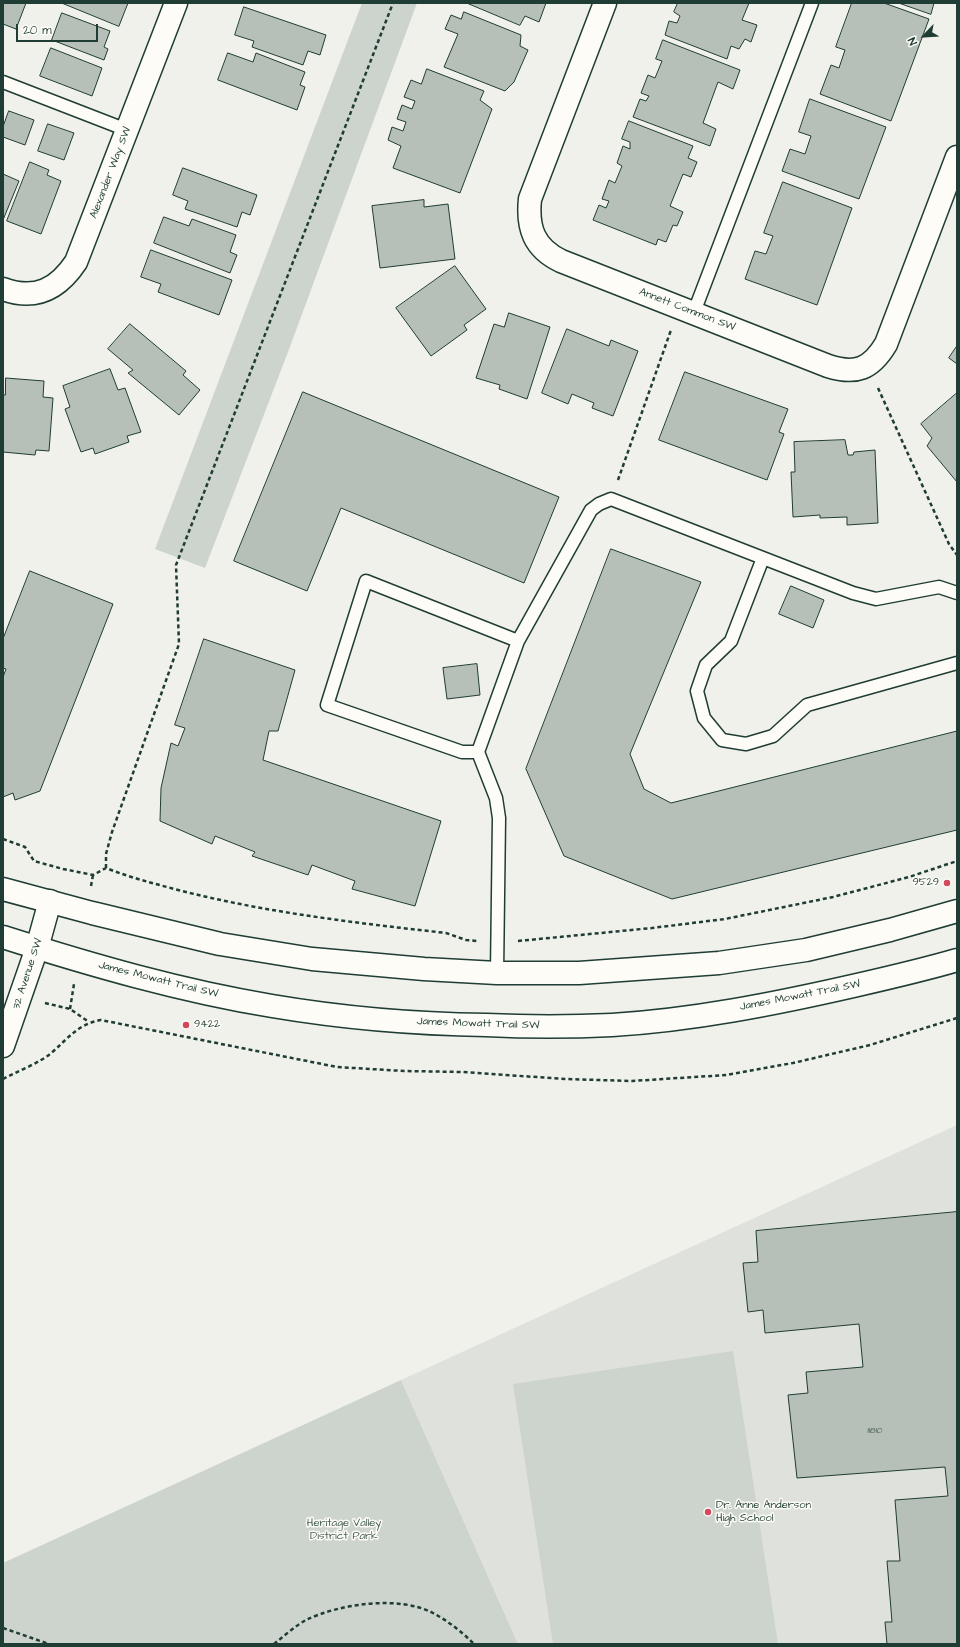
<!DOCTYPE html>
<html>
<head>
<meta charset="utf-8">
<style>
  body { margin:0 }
  #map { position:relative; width:960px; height:1647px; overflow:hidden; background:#f0f1eb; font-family:"Architects Daughter",sans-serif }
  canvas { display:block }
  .frame { position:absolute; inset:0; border:4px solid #1f3d34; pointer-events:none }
  .north { position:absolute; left:904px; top:16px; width:40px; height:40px; -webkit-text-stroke:3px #fdfcf7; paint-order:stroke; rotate:245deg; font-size:11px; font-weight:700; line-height:16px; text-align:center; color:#1f3d34 }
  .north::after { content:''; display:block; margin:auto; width:14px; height:18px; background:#1f3d34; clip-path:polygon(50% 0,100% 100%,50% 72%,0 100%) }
  .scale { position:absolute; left:16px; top:24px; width:82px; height:18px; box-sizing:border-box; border:2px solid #1f3d34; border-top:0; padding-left:5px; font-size:12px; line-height:14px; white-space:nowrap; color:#1f3d34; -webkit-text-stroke:3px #fdfcf7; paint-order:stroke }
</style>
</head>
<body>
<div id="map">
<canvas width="960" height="1647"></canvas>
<div class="frame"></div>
<div class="north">N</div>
<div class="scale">20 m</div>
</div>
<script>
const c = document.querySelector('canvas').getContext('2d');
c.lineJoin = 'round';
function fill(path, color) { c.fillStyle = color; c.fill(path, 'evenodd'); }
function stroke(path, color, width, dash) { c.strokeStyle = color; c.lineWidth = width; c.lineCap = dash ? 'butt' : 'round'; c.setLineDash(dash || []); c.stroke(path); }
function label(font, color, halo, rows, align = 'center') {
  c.font = font + ' "Architects Daughter",sans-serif'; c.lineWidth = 3; c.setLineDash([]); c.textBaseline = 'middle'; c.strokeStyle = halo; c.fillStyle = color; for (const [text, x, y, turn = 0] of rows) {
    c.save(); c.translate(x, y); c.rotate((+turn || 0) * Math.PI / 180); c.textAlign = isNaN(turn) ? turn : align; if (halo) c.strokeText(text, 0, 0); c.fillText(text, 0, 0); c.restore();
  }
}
fill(new Path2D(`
  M957 1125V1644H518L401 1380Z`), '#dfe2dc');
fill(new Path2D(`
  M362 3H417L288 352 205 568 155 549Z
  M733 1351 778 1644H553L513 1384Z
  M401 1380 518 1644H3V1563Z`), '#cdd3cd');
const building = new Path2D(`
  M3 3H26L16 29 3 24Z
  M62 3H128L119 26Z
  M467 3H546L539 22 525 16 520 25Z
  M678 3H749L742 20 757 25 751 42 745 39 739 49 731 46 727 59 665 35 669 21 677 23 680 16 674 12Z
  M852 3H884L929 19 891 121 820 94 831 65 839 68 845 50 836 47Z
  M899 3H934L931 14Z
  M244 7 326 35 320 55 308 51 303 65 252 47 254 41 235 35Z
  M464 12 521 35 520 46 528 50 514 82 505 91 444 67 458 34 445 29 451 15 461 19Z
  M62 13 110 31 104 47 108 49 104 60 52 40Z
  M663 40 740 70 733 89 718 82 703 123 716 129 710 146 633 117 640 99 646 101 649 96 641 93 648 75 655 78 662 61 656 59Z
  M51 48 102 68 92 96 40 76Z
  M228 53 253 62 256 53 305 72 300 85 305 87 297 110 218 80Z
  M427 69 484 91 480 100 492 109 460 193 393 168 401 146 388 140 392 127 403 131 406 122 397 119 402 105 412 109 415 101 404 97 411 80 421 84Z
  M810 99 886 127 859 199 782 171 790 149 805 154 811 136 799 132Z
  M9 111 34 120 25 145 3 137V127Z
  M629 121 693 146 688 158 697 162 691 177 683 174 670 206 683 212 677 226 673 225 666 242 658 239 656 245 593 220 599 205 606 208 609 201 602 199 609 180 615 183 622 166 617 163 623 146 630 149V142L622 139Z
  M48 124 74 133 64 160 38 151Z
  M30 162 49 170 47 175 61 181 41 234 7 221Z
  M183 168 257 195 250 215 242 212 237 227 185 209 188 201 173 195Z
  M3 174 19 181 3 220Z
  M783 182 852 208 817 305 745 279 755 251 766 254 773 236 764 233Z
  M424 200V207L448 204 455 259 380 268 372 206Z
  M164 217 189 226 192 219 236 235 230 252 237 255 230 273 154 243Z
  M151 250 232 280 219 315 158 292 161 284 141 277Z
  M455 266 486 309 464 325 467 330 431 356 396 308Z
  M509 313 550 327 527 399 499 389 500 385 476 378 494 324 504 327Z
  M130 324 186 371 183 375 200 390 179 415 128 373 133 370 108 349Z
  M567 329 609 346 611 340 638 351 613 416 592 408 594 403 572 394 568 404 542 393Z
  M957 346V364L949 358Z
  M110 369 118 390 125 388 141 432 127 436 129 442 95 454 93 448 81 452 65 409 70 407 63 386Z
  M685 372 788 409 779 432 784 434 767 480 659 440Z
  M6 378 44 381 43 397 53 398 49 451 36 450 35 455 3 452V395H5Z
  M303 392 559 497 524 583 341 508 307 591 234 561Z
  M957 393V482L927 446 932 438 921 424Z
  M845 440 848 455H853L854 452 875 450 878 523 847 525V517L820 518V515L793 517 791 472H795L794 442Z
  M611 549 701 582 630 754 644 789 671 803 957 731V830L672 899 564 856 526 769Z
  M30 571 113 604 40 791 15 800 13 793 3 797V677L6 669 3 668V639Z
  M791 586 824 600 813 628 779 614Z
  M204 639 295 670 278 731H269L263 760 441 821 415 906 352 889 355 881 312 865 308 875 252 856 255 852 215 836 212 844 160 821 161 788 171 743 178 746 185 728 175 725Z
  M477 664 480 695 447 699 443 668Z
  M957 1212V1644H887L885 1622H892L887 1561H900L895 1500 948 1496 945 1467 797 1478 788 1395 808 1393 806 1372 863 1367 859 1324 765 1333 763 1310 748 1312 743 1263 758 1262 756 1231Z`);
fill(building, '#b6bfb8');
stroke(building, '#1f3d34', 1);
const service = new Path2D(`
  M3 82 127 130
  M694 312 812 3
  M763 558 731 641 706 665 697 691 704 718 722 740 746 744 773 736 807 705 957 663
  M518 641 366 581 327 705 462 752H478L518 641 591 510 599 504 611 499 853 593 876 599 939 587 957 593
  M478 752 496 798 499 818 497 973`);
const minor = new Path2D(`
  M605 3 530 199C527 228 534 248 561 261L828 366C856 375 871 369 886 344L957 157
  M3 289C36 301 58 289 76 262L176 3`);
const tertiary = new Path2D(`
  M3 1046 37 948 50 901`);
const secondary = new Path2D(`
  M3 889 92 913 220 944 312 959 424 969 497 973H579L719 963 806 950 890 930 957 911
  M3 937C91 965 181 991 272 1006 343 1018 414 1024 486 1025 528 1027 570 1027 612 1025 693 1020 774 1004 853 986 888 978 923 970 957 960`);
stroke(service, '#1f3d34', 15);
stroke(minor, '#1f3d34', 25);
stroke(tertiary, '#1f3d34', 25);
stroke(secondary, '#1f3d34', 25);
stroke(new Path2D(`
  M878 388 949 544 957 555
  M618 480 671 330
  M3 839 25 847 34 861 63 869 93 875 106 868C131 878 156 884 182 891 269 913 357 923 446 933L466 940 477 941
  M106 868V854L112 832 179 644 176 565 393 3
  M91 886 93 875
  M518 941 652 928 725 919 833 897 909 877 957 861
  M45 1003 70 1009 89 1022
  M70 1009 74 984
  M3 1079C16 1072 39 1063 50 1054 67 1040 77 1024 101 1020L337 1067 404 1071 463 1072 565 1079 632 1081 726 1075 793 1063 870 1045 957 1018
  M3 1628 49 1644
  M274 1644C284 1636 295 1626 306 1620 339 1604 399 1595 433 1613 448 1621 462 1632 474 1644`), '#1f3d34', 2.5, [4, 3]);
stroke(service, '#fdfcf7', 12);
stroke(minor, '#fdfcf7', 22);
stroke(tertiary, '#fdfcf7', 22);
stroke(secondary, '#fdfcf7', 22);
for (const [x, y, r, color] of [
  [947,883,4,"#d1495b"],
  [186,1025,4,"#d1495b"],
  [708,1512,4,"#d1495b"]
]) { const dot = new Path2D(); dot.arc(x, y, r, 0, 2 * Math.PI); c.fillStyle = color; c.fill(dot); stroke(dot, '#fdfcf7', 1.5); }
label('9px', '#455e55', null, [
  ["11810",875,1431]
]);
label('11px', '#1f3d34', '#fdfcf7', [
  ["Alexander Way SW",111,173,-69],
  ["Annett Common SW",687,310,21],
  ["32 Avenue SW",28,974,-72],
  ["James Mowatt Trail SW",158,980,14],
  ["James Mowatt Trail SW",800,996,-11],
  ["James Mowatt Trail SW",478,1024,2]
]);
label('11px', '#1f3d34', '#fdfcf7', [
  ["9529",939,883,"right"],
  ["9422",194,1025],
  ["Dr. Anne Anderson",716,1506],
  ["High School",716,1519]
], 'left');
label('11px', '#425b53', '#fdfcf7', [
  ["Heritage Valley",344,1524],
  ["District Park",344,1537]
]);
</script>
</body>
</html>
